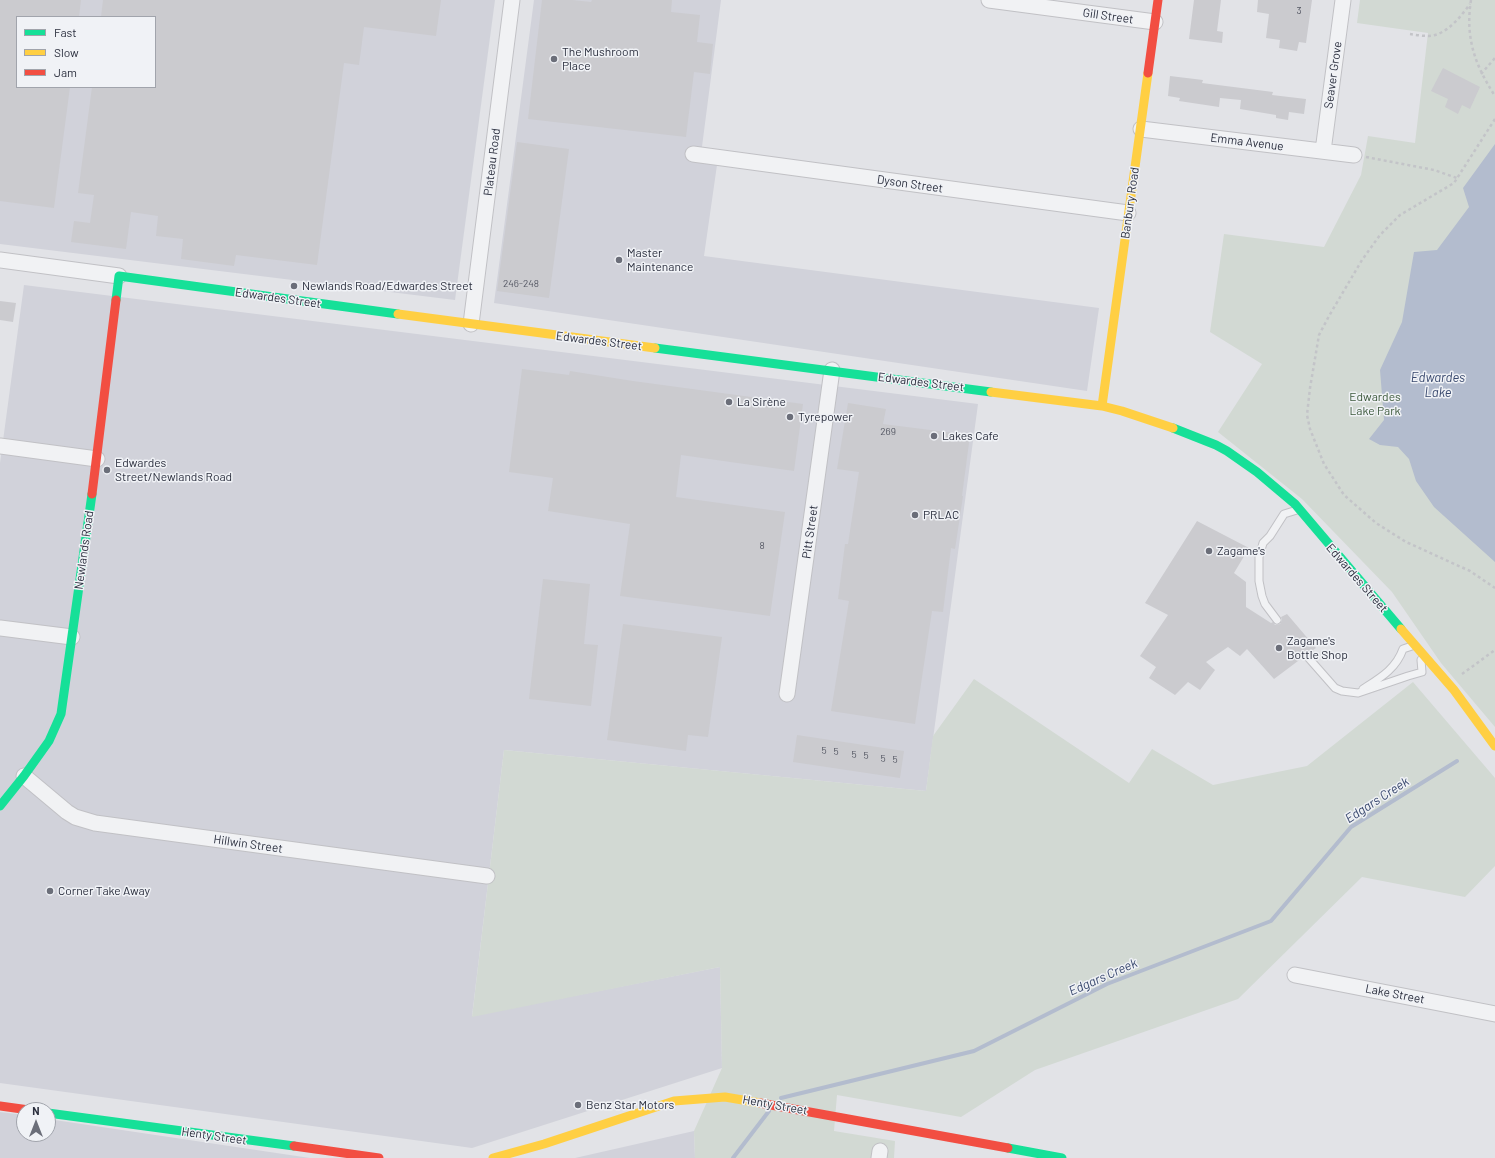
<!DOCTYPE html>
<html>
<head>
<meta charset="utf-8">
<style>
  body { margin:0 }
  #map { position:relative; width:1495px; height:1158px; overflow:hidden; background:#e2e3e7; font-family:Barlow,sans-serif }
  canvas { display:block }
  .legend { position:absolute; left:16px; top:16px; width:140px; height:72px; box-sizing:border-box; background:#f0f2f6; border:1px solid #a1a4ac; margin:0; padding:5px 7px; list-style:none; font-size:12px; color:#2b2f3e }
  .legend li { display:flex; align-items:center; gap:8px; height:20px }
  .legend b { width:20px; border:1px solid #a1a4ac }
  .north { position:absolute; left:16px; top:1102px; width:40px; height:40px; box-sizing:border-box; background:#f0f2f6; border:1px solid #a1a4ac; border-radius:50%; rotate:0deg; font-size:11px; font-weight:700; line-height:16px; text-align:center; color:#2b2f3e }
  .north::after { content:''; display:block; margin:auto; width:14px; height:18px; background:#6b6e79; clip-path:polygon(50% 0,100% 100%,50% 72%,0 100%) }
</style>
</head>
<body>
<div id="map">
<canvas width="1495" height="1158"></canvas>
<ul class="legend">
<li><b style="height:5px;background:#16e098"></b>Fast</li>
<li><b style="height:5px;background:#ffcf43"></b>Slow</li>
<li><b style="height:5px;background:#f24e42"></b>Jam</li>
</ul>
<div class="north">N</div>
</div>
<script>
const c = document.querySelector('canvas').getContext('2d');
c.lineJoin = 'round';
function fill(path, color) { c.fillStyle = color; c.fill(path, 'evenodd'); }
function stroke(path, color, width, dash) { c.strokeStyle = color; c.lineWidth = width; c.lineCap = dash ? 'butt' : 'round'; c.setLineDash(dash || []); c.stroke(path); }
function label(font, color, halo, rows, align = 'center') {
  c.font = font + ' Barlow,sans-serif'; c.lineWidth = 3; c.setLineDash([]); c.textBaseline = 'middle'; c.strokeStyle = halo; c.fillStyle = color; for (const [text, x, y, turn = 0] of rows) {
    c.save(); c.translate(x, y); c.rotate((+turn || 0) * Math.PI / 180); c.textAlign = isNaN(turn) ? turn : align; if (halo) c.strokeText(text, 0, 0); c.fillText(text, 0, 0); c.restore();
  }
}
fill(new Path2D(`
  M0 0H495L455 300 0 244ZM17 17H155V87H17Z
  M534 0H721L700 162 717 165 704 256 1099 308 1087 391 494 303Z
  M24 285 978 404 926 791 504 750 472 1016 720 967 722 1068 472 1148 0 1083V463Z
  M0 1112 24 1115V1134H48V1119L310 1158H0Z
  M694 1131 695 1158H575Z`), '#d1d2da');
fill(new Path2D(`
  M1360 0H1495V727L1441 663 1392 592 1302 499 1218 432 1262 364 1210 332 1224 234 1324 247 1361 175 1368 136 1415 143 1428 33 1357 23Z
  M974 679 1129 783 1152 749 1213 785 1307 766 1413 682 1495 778V866L1465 897 1362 877 1238 999 1035 1070 961 1117 837 1095 834 1131 895 1141 894 1158H695L694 1131 722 1068 720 967 472 1017 504 750 926 791 933 736Z`), '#d2d9d3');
fill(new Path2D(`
  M1495 144V562L1434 507 1416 481 1409 459 1398 447 1380 445 1369 439 1384 420 1380 370 1402 322 1414 252 1437 250 1469 207 1463 188Z`), '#b3bcce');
stroke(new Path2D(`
  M781 1098 974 1051 1107 984 1271 921 1351 827 1457 761
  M733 1158 769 1111`), '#b3bcce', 4);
fill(new Path2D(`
  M0 0H81L79 17H17V87H70L54 208 0 201Z
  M103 0H441L436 36 364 27 359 65 344 63 317 265 236 255 234 266 181 259 183 239 156 236 158 216 131 212 126 249 71 242 74 221 90 223 94 195 78 193 92 87H155V17H101Z
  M542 0H572L591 2 592 0H672L671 12 700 15 697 42 713 44 710 74 694 72 686 137 528 119Z
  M1194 0H1221L1217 31 1223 32 1222 43 1189 39Z
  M1258 0H1312L1306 43 1299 42 1297 51 1279 48 1280 40 1266 38 1269 14 1257 12Z
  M1443 68 1480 87 1470 109 1462 105 1458 114 1445 107 1448 99 1431 91Z
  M1170 76 1203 80 1202 83 1273 92 1272 95 1306 99 1304 114 1289 112 1288 120 1276 118V115L1240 109 1241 100 1220 98 1219 107 1179 101 1180 98 1168 96Z
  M517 142 569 149 549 298 497 291Z
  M0 301 16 303 13 322 0 320Z
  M522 369 569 375 570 371 633 381 803 404 794 471 681 455 676 497 785 512 770 616 620 596 630 524 548 511 553 478 509 472Z
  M848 403 886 409 883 424 970 435 962 496H963L955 549 951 548 943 612 932 611 915 724 831 711 849 601 838 599 845 544H848L859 472 837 469Z
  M1197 521 1249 548 1234 573 1246 582V607L1271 623 1273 622 1275 625 1280 624 1282 620 1281 617 1287 614 1316 648 1310 652 1307 650 1303 651 1301 654 1302 658 1274 679 1247 649 1240 656 1228 647 1206 662 1215 670 1200 690 1188 682 1175 695 1149 678 1156 667 1140 656 1168 615 1145 603Z
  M543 579 590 584 584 644 598 645 591 706 529 699Z
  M623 624 722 637 708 737 688 735 686 751 607 740Z
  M797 735 904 751 900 778 793 762Z`), '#cbcbcf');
const lane = new Path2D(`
  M1277 620 1265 604 1262 596 1259 581V557L1263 543 1270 536 1284 514 1297 510
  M1306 655 1335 688 1342 691 1358 693 1408 676 1422 672 1421 660
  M1363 689C1380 678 1396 669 1403 649L1412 646`);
const street = new Path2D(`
  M989 0 1155 22
  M1141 129 1354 155
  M1323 151 1343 0
  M693 154 1128 213
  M0 260 119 276
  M471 324 512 0
  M0 446 97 459
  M0 628 72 637
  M787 694 832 370
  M24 776 67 812 75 817 95 823 487 876
  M1295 975 1495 1014
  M879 1158 880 1151`);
stroke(lane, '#c1c1c5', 9);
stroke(street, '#c1c1c5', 17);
stroke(new Path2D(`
  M1471 0C1465 38 1475 65 1495 96
  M1410 34C1416 35 1423 36 1429 36 1447 35 1461 16 1470 4
  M1481 74 1495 58
  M1495 119 1454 183 1400 215 1380 235 1362 260 1329 316 1319 335 1310 388 1307 415 1310 429 1324 464 1344 495 1376 523 1406 542 1470 571 1495 588
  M1366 157 1434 170 1457 178
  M1462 674 1495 650`), '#c3c4c8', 2.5, [3, 3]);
stroke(lane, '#f1f2f4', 7);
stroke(street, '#f1f2f4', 15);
stroke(new Path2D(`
  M116 300 119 276 398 314
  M655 348 991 392
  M1173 428 1216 445 1227 451 1257 472 1295 504 1401 629
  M0 806 24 776 49 741 61 714 92 494
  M48 1113 294 1146
  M1008 1148 1062 1158`), '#16e098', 9);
stroke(new Path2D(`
  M398 314 655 348
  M991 392 1102 406 1122 411 1173 428
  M1102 406 1148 73
  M1401 629 1454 690 1495 746
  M493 1158 544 1144 674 1101 725 1097 760 1103`), '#ffcf43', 9);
stroke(new Path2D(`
  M1148 73 1158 0
  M92 494 116 300
  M760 1103 1008 1148
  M0 1106 29 1110
  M294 1146 379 1158`), '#f24e42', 9);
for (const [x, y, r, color] of [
  [554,59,4,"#6b6e79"],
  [619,260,4,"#6b6e79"],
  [294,286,4,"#6b6e79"],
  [729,402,4,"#6b6e79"],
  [790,417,4,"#6b6e79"],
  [934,436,4,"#6b6e79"],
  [107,470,4,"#6b6e79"],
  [915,515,4,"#6b6e79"],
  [1209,551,4,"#6b6e79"],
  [1279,648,4,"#6b6e79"],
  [50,891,4,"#6b6e79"],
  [578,1105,4,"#6b6e79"]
]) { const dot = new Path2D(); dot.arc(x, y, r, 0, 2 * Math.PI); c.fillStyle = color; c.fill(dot); stroke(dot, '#f0f2f6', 1.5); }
label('10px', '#545763', null, [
  ["3",1299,11],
  ["246-248",521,284],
  ["269",888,432],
  ["8",762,546],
  ["5",824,751],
  ["5",836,752],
  ["5",854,755],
  ["5",866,756],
  ["5",883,759],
  ["5",895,760]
]);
label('12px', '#2b2f3e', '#f0f2f6', [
  ["Gill Street",1108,16,8],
  ["Seaver Grove",1333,75,-82],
  ["Emma Avenue",1247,142,7],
  ["Plateau Road",492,162,-83],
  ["Dyson Street",910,184,8],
  ["Banbury Road",1130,203,-82],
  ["Edwardes Street",278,298,8],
  ["Edwardes Street",599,341,7],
  ["Edwardes Street",921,382,7],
  ["Pitt Street",810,532,-82],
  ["Newlands Road",84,550,-82],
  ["Edwardes Street",1357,578,49],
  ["Hillwin Street",248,844,8],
  ["Lake Street",1395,994,11],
  ["Henty Street",775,1105,10],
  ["Henty Street",214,1136,8]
]);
label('12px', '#2b2f3e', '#f0f2f6', [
  ["The Mushroom",562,52],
  ["Place",562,66],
  ["Master",627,253],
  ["Maintenance",627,267],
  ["Newlands Road/Edwardes Street",302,286],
  ["La Sirène",737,402],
  ["Tyrepower",798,417],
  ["Lakes Cafe",942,436],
  ["Edwardes",115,463],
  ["Street/Newlands Road",115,477],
  ["PRLAC",923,515],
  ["Zagame's",1217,551],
  ["Zagame's",1287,641],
  ["Bottle Shop",1287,655],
  ["Corner Take Away",58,891],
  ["Benz Star Motors",586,1105]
], 'left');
label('12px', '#3b583a', '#f0f2f6', [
  ["Edwardes",1375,397],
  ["Lake Park",1375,411]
]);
label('italic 13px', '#39496e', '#f0f2f6', [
  ["Edwardes",1438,378],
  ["Lake",1438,393],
  ["Edgars Creek",1377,800,-33],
  ["Edgars Creek",1103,977,-24]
]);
</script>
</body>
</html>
